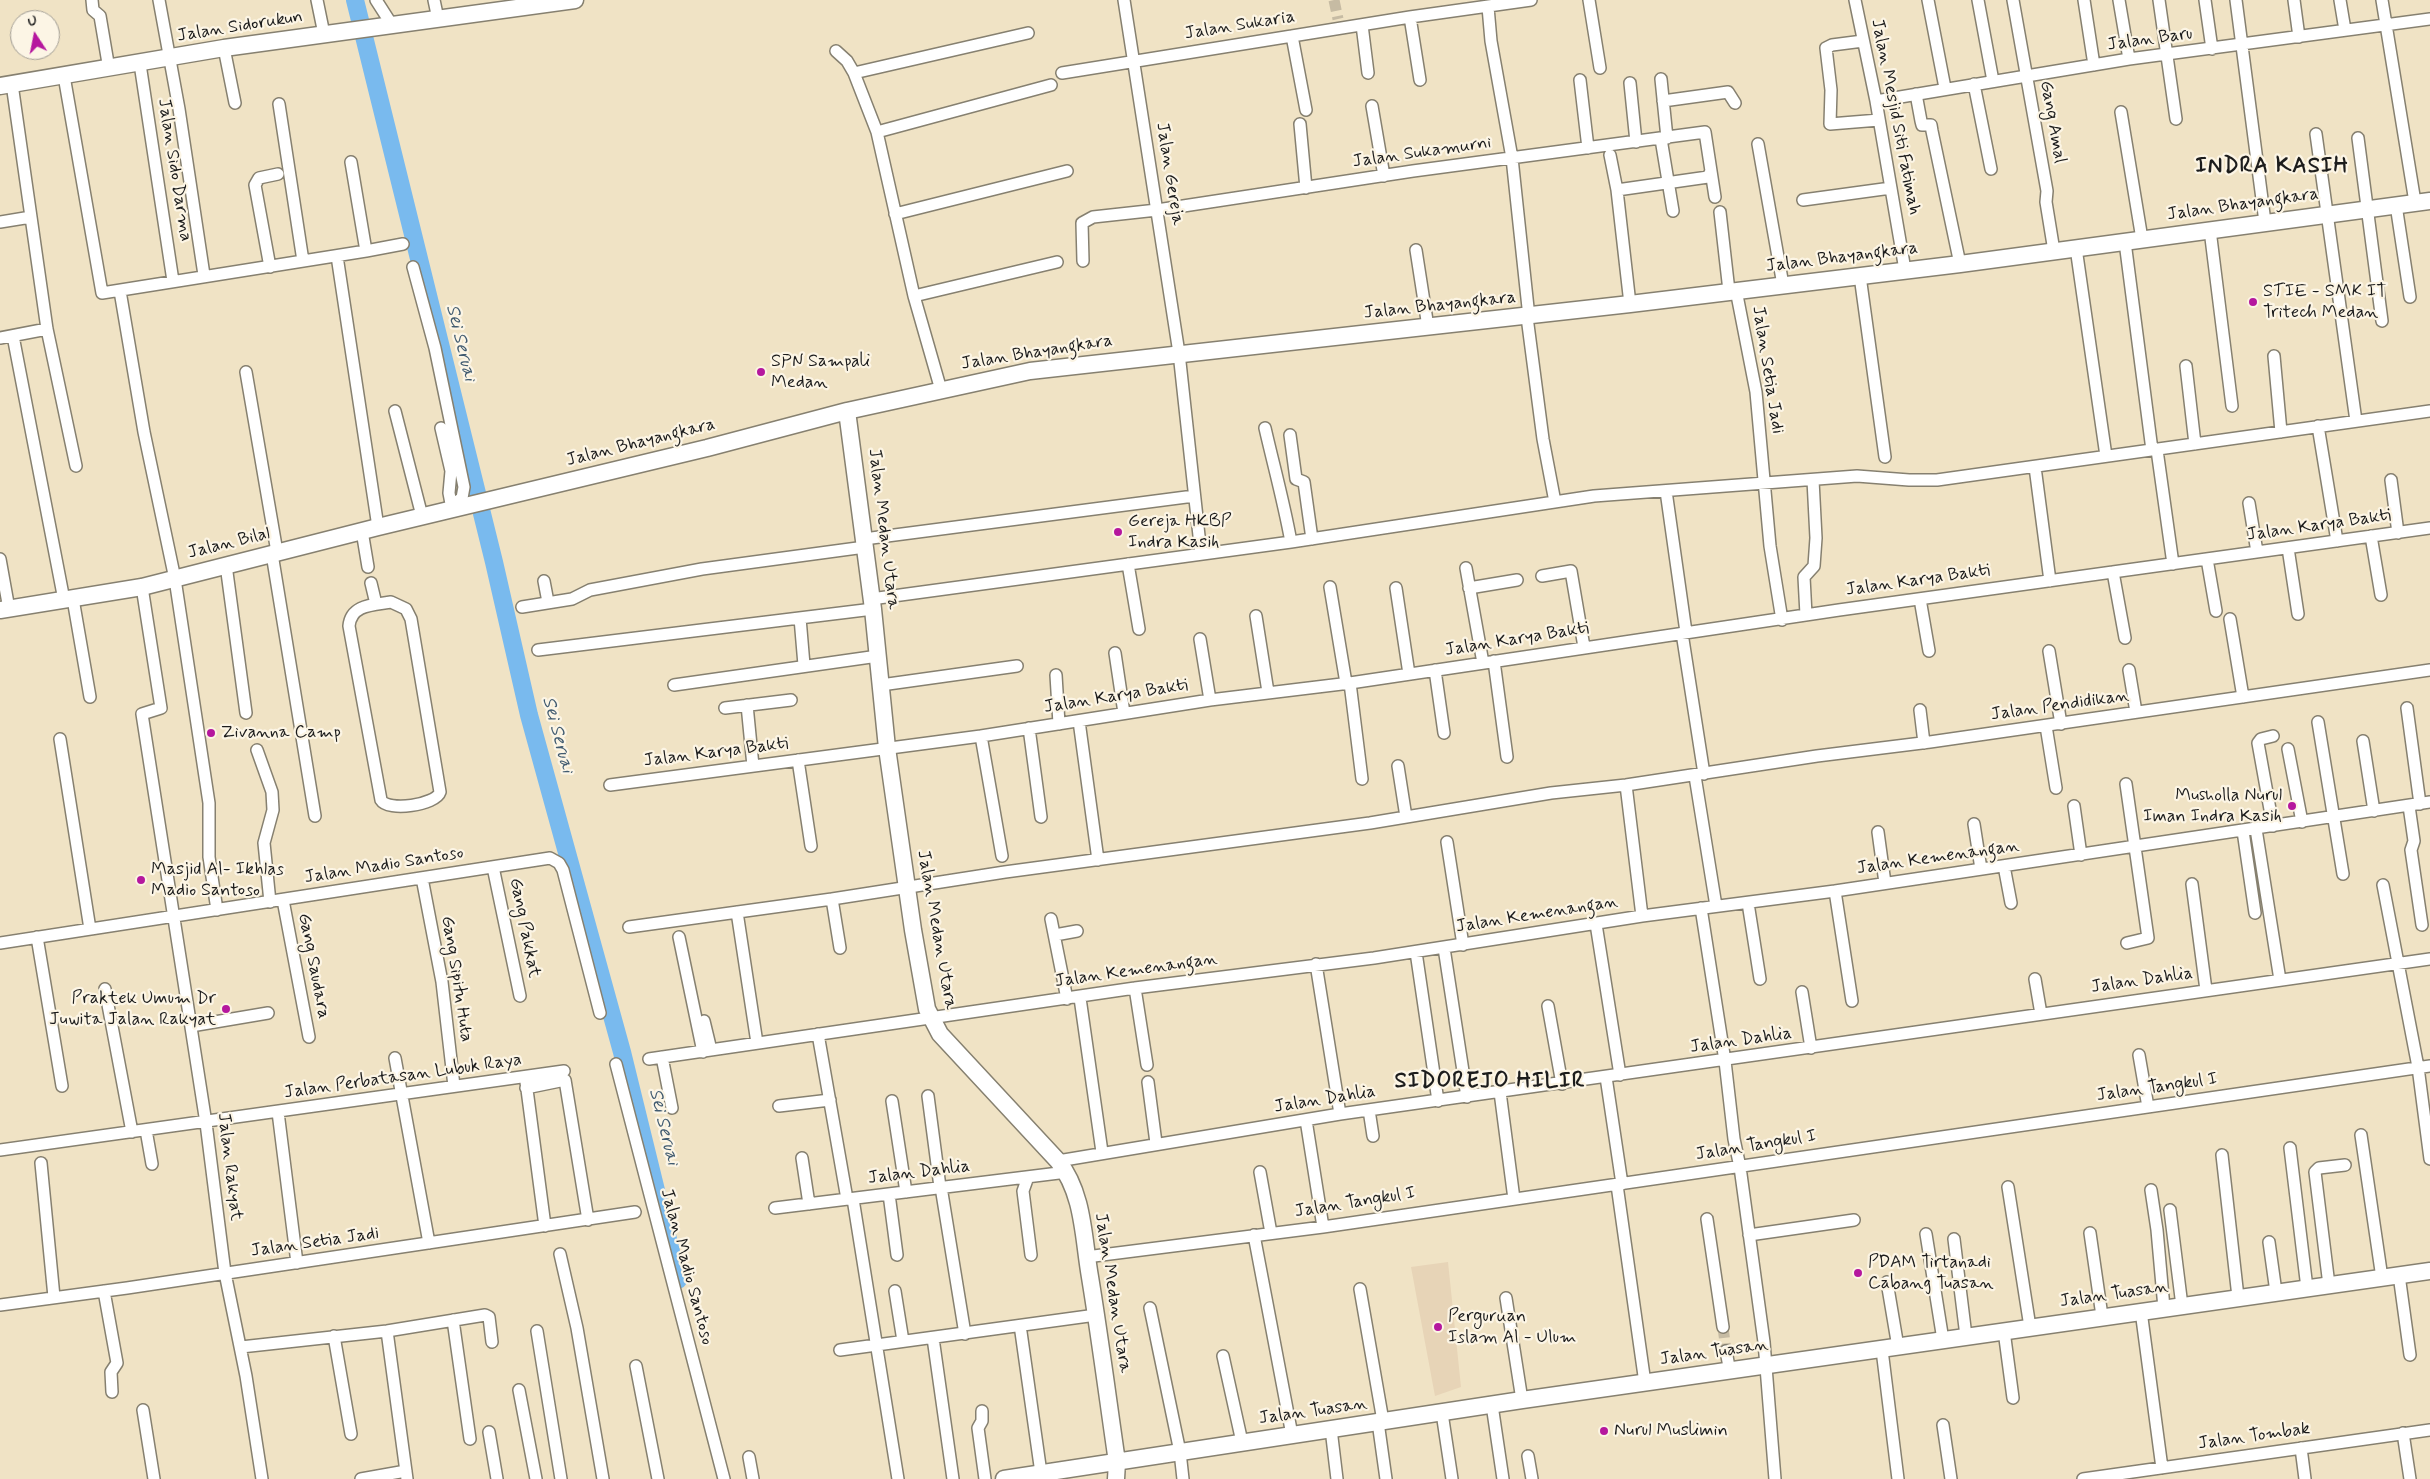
<!DOCTYPE html>
<html>
<head>
<meta charset="utf-8">
<style>
  body { margin:0 }
  #map { position:relative; width:2430px; height:1479px; overflow:hidden; background:#f0e3c5; font-family:Mynerve,sans-serif }
  canvas { display:block }
  .north { position:absolute; left:10px; top:10px; width:50px; height:50px; box-sizing:border-box; background:#fcf5e5; border:1px solid #a29e95; border-radius:50%; rotate:349deg; font-size:14px; font-weight:700; line-height:20px; text-align:center; color:#1c1c1c }
  .north::after { content:''; display:block; margin:auto; width:18px; height:22px; background:#b5179e; clip-path:polygon(50% 0,100% 100%,50% 72%,0 100%) }
</style>
</head>
<body>
<div id="map">
<canvas width="2430" height="1479"></canvas>
<div class="north">U</div>
</div>
<script>
const c = document.querySelector('canvas').getContext('2d');
c.lineJoin = 'round';
function fill(path, color) { c.fillStyle = color; c.fill(path, 'evenodd'); }
function stroke(path, color, width, dash) { c.strokeStyle = color; c.lineWidth = width; c.lineCap = dash ? 'butt' : 'round'; c.setLineDash(dash || []); c.stroke(path); }
function label(font, color, halo, rows, align = 'center') {
  c.font = font + ' Mynerve,sans-serif'; c.lineWidth = 4.5; c.setLineDash([]); c.textBaseline = 'middle'; c.strokeStyle = halo; c.fillStyle = color; for (const [text, x, y, turn = 0] of rows) {
    c.save(); c.translate(x, y); c.rotate((+turn || 0) * Math.PI / 180); c.textAlign = isNaN(turn) ? turn : align; if (halo) c.strokeText(text, 0, 0); c.fillText(text, 0, 0); c.restore();
  }
}
fill(new Path2D(`
  M1448 1262 1461 1387 1435 1396 1411 1267Z`), '#e7d4b7');
stroke(new Path2D(`
  M355 0 494 562 529 715 622 1052 678 1280`), '#79baee', 18);
stroke(new Path2D(`
  M1334 0 1338 19
  M1723 1327 1726 1351`), '#c6bba3', 11, [11, 5.5]);
const street = new Path2D(`
  M92 0 93 10 100 16 109 69
  M159 0 179 109 204 275
  M317 0 324 34
  M376 0 392 25
  M434 0 438 19
  M1124 0 1179 353 1201 554
  M1589 0 1600 68
  M1855 0 1876 101 1905 270
  M1928 0 1945 88
  M1978 0 1993 81
  M2013 0 2047 191 2046 202 2054 251
  M2084 0 2094 65
  M2119 0 2129 59
  M2159 0 2176 119
  M2205 0 2212 49
  M2236 0 2265 222
  M2294 0 2299 37
  M2340 0 2345 30
  M2382 0 2415 202
  M1488 7 1491 41 1512 158 1529 317
  M1410 17 1420 80
  M1362 25 1368 73
  M1292 36 1306 110
  M1863 41 1832 45 1826 48 1831 90 1830 124 1879 120
  M224 48 235 103
  M836 51 847 61 854 73
  M140 64 173 281
  M1062 73 1410 17 1531 0
  M64 76 102 293 366 251 351 162
  M1661 79 1667 138
  M1580 80 1588 148
  M1630 83 1636 142
  M12 84 47 329 76 466
  M1974 84 1991 169
  M1916 94 1921 121 1922 125H1931L1932 131 1960 264
  M1663 101 1728 92 1735 103
  M1876 101 2129 59 2430 19
  M279 104 303 261
  M1372 106 1384 176
  M2121 112 2142 239
  M1300 124 1306 188
  M877 132 1051 85
  M2316 134 2356 421
  M2358 138 2382 321
  M1661 139 1673 211
  M1758 144 1783 285
  M1610 155 1617 190 1630 304
  M1711 171 1715 197
  M1803 200 1891 188
  M2396 205 2410 297
  M1720 212 1729 291
  M895 214 1067 171
  M0 222 31 217
  M2210 230 2232 406
  M2125 242 2152 450
  M2076 248 2106 456
  M1416 250 1428 327
  M366 251 403 244
  M337 256 378 527
  M1083 261 1082 223 1093 217 1157 210 1413 171 1705 132 1711 171 1708 177 1617 190
  M270 267 255 185 259 178 278 174
  M413 267 435 348 464 487 462 498 452 505
  M1860 276 1885 457
  M1736 290 1756 392 1770 546 1782 620
  M120 291 144 432 175 579 209 803V857L217 910
  M914 296 1057 262
  M1527 317 1543 439 1555 502
  M13 336 64 600
  M0 338 47 329
  M2274 356 2281 432
  M2186 366 2195 444
  M246 372 277 552
  M941 390 914 296 877 132 854 73 1028 33
  M395 411 422 516
  M2318 426 2337 541
  M441 428 451 471 449 493 452 509
  M1265 428C1274 467 1284 503 1291 542
  M1290 435 1296 479 1304 482 1312 539
  M2157 450 2173 564
  M2035 467 2050 581
  M2391 480 2398 533
  M1666 491 1686 632
  M2249 503 2257 552
  M362 531 368 567
  M2371 536 2381 595
  M864 539 1194 496
  M2288 548 2298 614
  M272 554 315 816
  M0 559 9 609
  M2207 559 2216 611
  M1128 564 1139 629
  M226 565 246 713
  M1466 568 1483 663
  M2113 572 2125 638
  M1542 576 1571 571 1584 647
  M544 581 548 602
  M371 583 376 604
  M142 587 161 708 142 714 206 1123 225 1273 246 1376 262 1479
  M1330 587 1346 683
  M1396 588 1409 674
  M1469 588 1517 580
  M73 599 90 697
  M871 599 1291 542 1594 496 1857 476 1909 480H1937L2430 411
  M1920 599 1929 651
  M391 602 406 609 411 619 440 792C436 805 388 812 381 800L349 626C351 604 374 605 391 602Z
  M522 607 572 599 590 590 702 569 865 547
  M1806 615 1804 577 1814 566 1816 538 1813 480
  M1256 616 1268 692
  M800 618 804 665
  M2230 619 2243 697
  M1682 633 1704 774
  M1200 639 1210 700
  M538 650 873 609
  M2049 651 2061 724
  M1115 653 1124 713
  M1494 661 1507 757
  M1435 670 1444 733
  M2129 670 2136 712
  M1056 675 1059 724
  M1350 683 1362 779
  M674 685 878 656
  M881 685 1017 666
  M747 705 753 766
  M725 708 791 700
  M2407 708 2420 804
  M1920 710 1924 743
  M1079 721 1098 860
  M2318 722 2343 874
  M2046 726 2056 788
  M1029 728 1041 817
  M981 736 1002 856
  M60 739 90 929
  M2363 741 2374 811
  M2288 749 2302 822
  M257 750 272 792 273 810 264 843 270 902
  M798 760 811 846
  M1398 766 1406 817
  M1695 776 1716 906
  M2126 784 2148 938 2127 943
  M610 785 981 736 1210 700 1350 683 1839 610 2430 528
  M1626 785 1642 916
  M2074 806 2081 855
  M2409 806 2414 841 2411 850 2422 925
  M1974 824 1981 869
  M2273 826 2258 743 2261 739 2273 736
  M2256 829 2280 980
  M2243 831 2255 913
  M1878 832 1885 883
  M1447 842 1463 945
  M2004 866 2011 903
  M493 867 520 996
  M422 878 442 982 454 1086
  M2192 884 2206 990
  M2383 885 2418 1067 2430 1159
  M1835 891 1852 1001
  M832 899 840 948
  M283 900 309 1037
  M1748 903 1760 979
  M1701 908 1725 1061 1734 1139 1740 1167 1764 1342 1775 1479
  M737 912 757 1043
  M1051 919 1067 999
  M1596 924 1620 1075
  M629 927 832 899 1005 872 1370 823 1551 793 1626 785 1817 756 1930 742 2430 670
  M1055 935 1077 931
  M37 937 62 1086
  M679 937 703 1052
  M0 943 550 858 559 863 563 870 600 1013
  M1444 948 1467 1097
  M1416 952 1438 1101
  M1316 964 1340 1114
  M2035 979 2041 1014
  M1135 988 1147 1065
  M105 989 132 1132
  M1802 992 1811 1048
  M1080 998 1102 1152
  M1548 1006 1562 1084
  M704 1021 711 1050
  M191 1026 268 1013
  M818 1034 847 1199
  M2139 1055 2148 1107
  M662 1057 672 1108
  M395 1058 429 1243
  M649 1059 1135 988 1374 958 1642 916 1835 891 2430 802
  M616 1064 724 1479
  M1606 1077 1622 1184
  M526 1082 545 1226
  M1148 1082 1156 1143
  M526 1088 565 1080 588 1220
  M1500 1092 1514 1199
  M928 1096 940 1187
  M892 1101 906 1192
  M779 1106 830 1100
  M1369 1110 1373 1136
  M278 1112 297 1263
  M1306 1120 1323 1227
  M146 1130 152 1164
  M2361 1135 2382 1278
  M2290 1148 2307 1288
  M0 1150 564 1071
  M2222 1155 2238 1297
  M802 1158 809 1204
  M1058 1161 1340 1114 2430 959
  M41 1163 54 1297
  M1260 1172 1271 1233
  M1028 1177 1023 1191 1031 1255
  M1617 1185 1645 1383
  M941 1187 965 1334
  M2008 1187 2030 1327
  M2151 1190 2157 1230 2164 1308
  M889 1194 897 1255
  M853 1199 898 1479
  M775 1208 1067 1172
  M2170 1210 2182 1306
  M1707 1219 1723 1327
  M2090 1233 2102 1316
  M1926 1234 1943 1340
  M1254 1235 1292 1435
  M1749 1235 1854 1220
  M1954 1239 1966 1336
  M2269 1242 2276 1292
  M560 1254 577 1328 603 1479
  M1086 1257 1323 1227 2430 1066
  M2399 1275 2410 1355
  M1887 1282 1898 1347
  M2329 1285 2315 1172 2319 1168 2345 1165
  M1360 1289 1383 1421
  M104 1291 117 1363 111 1372 112 1392
  M895 1291 903 1341
  M1506 1298 1522 1400
  M0 1305 127 1288 635 1212
  M1150 1308 1180 1452 1183 1479
  M2141 1311 2162 1468
  M453 1320 470 1439
  M387 1331 407 1479
  M537 1331 561 1479
  M2004 1331 2013 1398
  M1021 1332 1041 1473
  M334 1336 351 1434
  M933 1338 953 1479
  M241 1347 387 1331 485 1315 489 1317 492 1342
  M840 1350 1096 1315
  M1882 1350 1898 1479
  M1726 1351 1730 1372
  M1223 1356 1242 1442
  M636 1366 658 1479
  M519 1390 536 1479
  M1492 1405 1503 1479
  M143 1410 154 1479
  M982 1411V1421L978 1428 985 1479
  M1442 1413 1452 1479
  M1378 1422 1386 1479
  M1943 1425 1951 1479
  M1331 1429 1337 1479
  M489 1432 497 1479
  M2403 1433 2410 1479
  M2301 1448 2305 1479
  M1528 1456 1532 1479
  M749 1457 753 1479
  M361 1479 406 1471
  M2083 1479 2430 1430`);
const secondary = new Path2D(`
  M0 86 224 48 575 0
  M847 411 873 609 887 748 913 930 927 1009 940 1034 1058 1161C1084 1194 1083 1237 1090 1277 1100 1338 1108 1400 1117 1462L1116 1479
  M0 610 142 587 378 527 707 448 847 411 1030 371 1630 304 1960 264 2430 201
  M1004 1479 1522 1400 2430 1271`);
stroke(street, '#868070', 14);
stroke(secondary, '#868070', 19);
stroke(street, '#fff', 11);
stroke(secondary, '#fff', 16);
for (const [x, y, r, color] of [
  [2253,302,5,"#b5179e"],
  [761,372,5,"#b5179e"],
  [1118,532,5,"#b5179e"],
  [211,733,5,"#b5179e"],
  [2292,806,5,"#b5179e"],
  [141,880,5,"#b5179e"],
  [226,1009,5,"#b5179e"],
  [1858,1273,5,"#b5179e"],
  [1438,1327,5,"#b5179e"],
  [1604,1431,5,"#b5179e"]
]) { const dot = new Path2D(); dot.arc(x, y, r, 0, 2 * Math.PI); c.fillStyle = color; c.fill(dot); stroke(dot, '#fcf5e5', 2); }
label('18px', '#1c1c1c', '#fcf5e5', [
  ["Jalan Sukaria",1240,26,-9],
  ["Jalan Sidorukun",240,27,-9],
  ["Jalan Baru",2150,40,-8],
  ["Jalan Mesjid Siti Fatimah",1895,117,79],
  ["Gang Amal",2052,122,80],
  ["Jalan Sukamurni",1422,153,-8],
  ["Jalan Sido Darma",174,170,81],
  ["Jalan Gereja",1169,174,81],
  ["Jalan Bhayangkara",2243,205,-8],
  ["Jalan Bhayangkara",1842,258,-7],
  ["Jalan Bhayangkara",1440,306,-6],
  ["Jalan Bhayangkara",1037,353,-9],
  ["Jalan Setia Jadi",1767,370,81],
  ["Jalan Bhayangkara",641,443,-14],
  ["Jalan Karya Bakti",2319,526,-8],
  ["Jalan Medan Utara",883,529,83],
  ["Jalan Bilal",229,544,-14],
  ["Jalan Karya Bakti",1918,581,-8],
  ["Jalan Karya Bakti",1517,640,-9],
  ["Jalan Karya Bakti",1116,697,-9],
  ["Jalan Pendidikan",2060,706,-8],
  ["Jalan Karya Bakti",716,753,-7],
  ["Jalan Kemenangan",1938,858,-8],
  ["Jalan Madio Santoso",384,866,-9],
  ["Jalan Kemenangan",1537,915,-9],
  ["Gang Pakkat",524,928,79],
  ["Jalan Medan Utara",936,930,80],
  ["Gang Saudara",313,966,79],
  ["Jalan Kemenangan",1136,971,-8],
  ["Gang Sipitu Huta",456,979,81],
  ["Jalan Dahlia",2142,981,-8],
  ["Jalan Dahlia",1741,1041,-8],
  ["Jalan Perbatasan Lubuk Raya",403,1077,-8],
  ["Jalan Tangkul I",2157,1088,-8],
  ["Jalan Dahlia",1325,1100,-9],
  ["Jalan Tangkul I",1756,1146,-9],
  ["Jalan Rakyat",229,1167,83],
  ["Jalan Dahlia",919,1173,-7],
  ["Jalan Tangkul I",1355,1203,-9],
  ["Jalan Setia Jadi",315,1243,-8],
  ["Jalan Madio Santoso",686,1267,75],
  ["Jalan Medan Utara",1112,1293,81],
  ["Jalan Tuasan",2114,1295,-8],
  ["Jalan Tuasan",1714,1353,-8],
  ["Jalan Tuasan",1313,1412,-8],
  ["Jalan Tombak",2254,1437,-8]
]);
label('18px', '#1c1c1c', '#fcf5e5', [
  ["STIE - SMK IT",2263,292],
  ["Tritech Medan",2263,313],
  ["SPN Sampali",771,362],
  ["Medan",771,383],
  ["Gereja HKBP",1128,522],
  ["Indra Kasih",1128,543],
  ["Zivanna Camp",221,733],
  ["Musholla Nurul",2282,796,"right"],
  ["Iman Indra Kasih",2282,817,"right"],
  ["Masjid Al- Ikhlas",151,870],
  ["Madio Santoso",151,891],
  ["Praktek Umum Dr",216,999,"right"],
  ["Juwita Jalan Rakyat",216,1020,"right"],
  ["PDAM Tirtanadi",1868,1263],
  ["Cabang Tuasan",1868,1284],
  ["Perguruan",1448,1317],
  ["Islam Al - Ulum",1448,1338],
  ["Nurul Muslimin",1614,1431]
], 'left');
label('italic 19px', '#415b70', '#fcf5e5', [
  ["Sei Seruai",460,343,76],
  ["Sei Seruai",557,735,75],
  ["Sei Seruai",663,1127,76]
]);
c.letterSpacing = '1px';
label('bold 22px', '#1c1c1c', '#fcf5e5', [
  ["INDRA KASIH",2272,167],
  ["SIDOREJO HILIR",1490,1082]
]);
c.letterSpacing = '0px';
</script>
</body>
</html>
